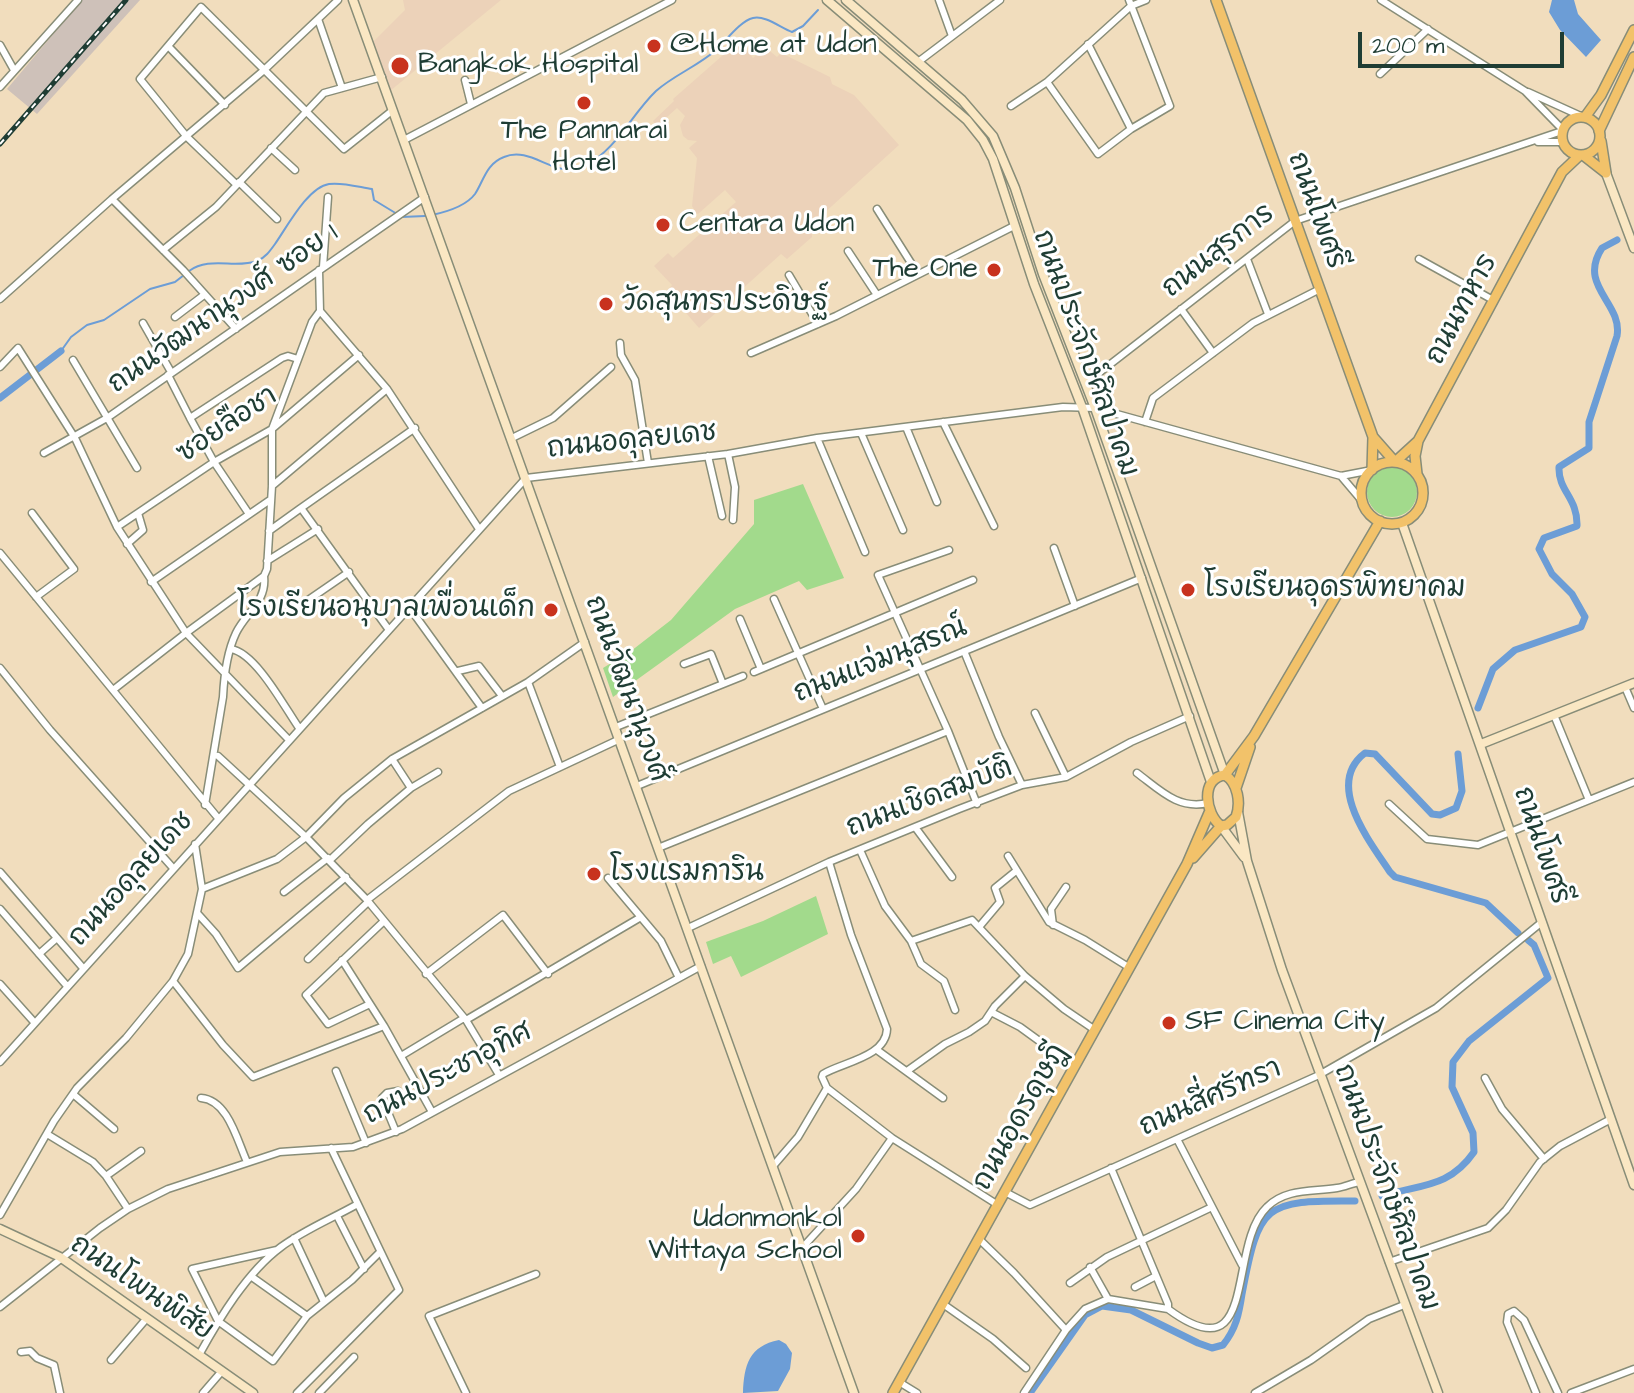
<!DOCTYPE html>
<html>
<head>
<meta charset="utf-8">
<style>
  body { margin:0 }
  #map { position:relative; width:1634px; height:1393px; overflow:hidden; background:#f1ddbd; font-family:"Architects Daughter",sans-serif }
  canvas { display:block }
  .scale { position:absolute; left:1358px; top:32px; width:206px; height:36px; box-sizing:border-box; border:4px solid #1f3d34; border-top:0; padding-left:10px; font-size:24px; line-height:28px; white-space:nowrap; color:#1f3d34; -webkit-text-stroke:6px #fff; paint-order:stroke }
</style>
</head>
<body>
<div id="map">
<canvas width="1634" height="1393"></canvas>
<div class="scale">200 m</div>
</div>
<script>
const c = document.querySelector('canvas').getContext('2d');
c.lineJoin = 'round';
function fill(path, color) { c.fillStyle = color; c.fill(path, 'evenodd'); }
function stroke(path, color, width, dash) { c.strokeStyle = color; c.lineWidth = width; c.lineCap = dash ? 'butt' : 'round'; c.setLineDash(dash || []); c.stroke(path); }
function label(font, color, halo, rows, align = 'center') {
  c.font = font + ' "Architects Daughter","Playpen Sans Thai",sans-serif'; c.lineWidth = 6; c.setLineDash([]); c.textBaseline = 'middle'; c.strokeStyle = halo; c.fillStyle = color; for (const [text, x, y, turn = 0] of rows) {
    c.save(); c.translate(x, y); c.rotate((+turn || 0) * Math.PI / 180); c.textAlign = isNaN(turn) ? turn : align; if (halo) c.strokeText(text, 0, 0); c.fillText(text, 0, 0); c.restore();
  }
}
fill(new Path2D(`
  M403 0H501L390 91 373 42 405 10Z
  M739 41 753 58 762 50 771 52 777 57 781 53 830 77 832 84 854 95 899 145 811 225 812 237 787 259 781 254 699 328 667 291 672 285 654 266 668 253 673 258 736 202 725 190 698 214 696 213 692 206 697 158 689 148 697 141 688 140 683 136 680 125 685 116 677 108 657 126 653 121 674 101 673 99Z`), '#ecd2b9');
fill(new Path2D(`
  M82 0H140L37 114 7 89Z`), '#cec1b9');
fill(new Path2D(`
  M1367 492a25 25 0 1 1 50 0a25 25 0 1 1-50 0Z
  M803 484 844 578 807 590 799 581 735 609 613 697 603 668 631 651 671 620 754 524V500Z
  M816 896 828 934 741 977 731 956 713 964 706 942 763 921Z`), '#a2da8c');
fill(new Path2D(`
  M1552 0H1574L1578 14 1601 40 1586 57 1560 30 1549 12Z
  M779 1340 786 1344 792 1353 790 1369 778 1391 743 1393C744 1365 749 1346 779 1340Z`), '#6c9dd6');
stroke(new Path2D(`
  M432 215C446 212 466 206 475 194 484 180 486 164 504 157 532 145 556 181 585 166 617 149 631 115 656 91 674 75 698 66 716 50 726 41 740 21 753 18 765 15 781 28 792 32L803 26 818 10
  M189 271C210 256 235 269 257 261 265 258 270 251 275 244 287 227 308 187 329 184 342 182 359 187 372 189L374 200 402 217 425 216
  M61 351 71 337 87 325 104 320 150 289 175 282 184 275`), '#6c9dd6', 2);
stroke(new Path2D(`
  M0 398 61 351
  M1478 708 1493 669 1515 650 1581 627 1585 617 1572 594 1552 574 1539 549 1544 538 1577 526C1578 498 1558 491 1559 467L1589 448V422L1617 336C1623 303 1577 286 1602 248L1617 240
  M1458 754 1462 791 1456 808 1440 815 1432 814 1375 754 1365 753C1324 784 1370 842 1390 872L1395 877 1486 903 1518 933
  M1382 1196C1421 1184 1449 1188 1474 1152L1473 1133 1452 1087 1453 1062 1469 1041 1548 978 1534 945 1528 940
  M1030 1393 1085 1315 1102 1306 1131 1310 1198 1343 1212 1348 1223 1345C1236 1329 1239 1314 1242 1294 1259 1204 1264 1200 1355 1201`), '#6c9dd6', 7);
const street = new Path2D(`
  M939 0 952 36
  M1381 0 1525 91 1562 129
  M318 19 342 88
  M1088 44 1131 129
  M0 45 14 70
  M168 46 225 105
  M918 62 1000 0
  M1380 74 1428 29
  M465 80 471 104
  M1047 82 1131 6 1146 0
  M0 87 78 0
  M1528 92 1583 117
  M1011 106 1047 82 1098 154 1131 129 1170 106 1129 0
  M404 140 672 0
  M1538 142H1562
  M271 148 295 170
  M239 182 277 219
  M237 185 187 137 140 79 201 7 344 149 393 110
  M112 199 183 270 236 329
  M877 209 918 274
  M163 250 216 207 324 93 382 77
  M848 251 877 295
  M1247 259 1268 314
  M1419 259 1493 300
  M323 267 328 197
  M319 270 320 311 387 389 479 529
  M789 275 818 324
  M0 299 112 199 263 71 338 0
  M1181 309 1213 353
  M175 317 204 295
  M143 323 171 372
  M620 343 621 355 635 380 648 463
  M751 353 836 316 1014 226
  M73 360 137 468
  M0 367 18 348 75 438 117 527 186 633 289 740
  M168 375 190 418
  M1086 383 1295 221 1562 131
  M943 422 994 526
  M1145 422 1153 398 1253 323 1320 289
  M906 427 937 502
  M861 433 903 530
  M512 438 553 418 611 367
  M817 438 865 552
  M44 453 107 418 425 197
  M728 454 735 487 733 520
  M708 456 722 516
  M1341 476 1363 502
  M272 486 387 389
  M301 508 415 428
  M32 513 74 569 36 597
  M249 514 214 462 190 418 282 358 288 356 298 359
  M117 527 214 462 272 429 359 355
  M269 531 301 508 389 630
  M127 544 143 530 138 513
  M1054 548 1075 606
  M949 550 878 575 948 731 977 804
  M0 553 218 818
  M267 561 318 529
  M151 582 270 500
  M774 599 823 709
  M301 605 349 572
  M409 607 482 708
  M740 619 761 669
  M231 649C256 653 285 708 299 728
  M964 651 999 737 1022 785
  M684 664 711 654 723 684
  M0 668 50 730 173 868
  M458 671 479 666 502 696
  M754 672 973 580
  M528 682 560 767
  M1625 687 1634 708
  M113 690 186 633 264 576 267 569 272 486V429L312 322 320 311
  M1035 713 1066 777
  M1554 715 1589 800
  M616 727 743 676
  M218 756 306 837 367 900 466 1020 499 1075
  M1137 773C1160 790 1178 810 1208 803
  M637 786 1142 578
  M411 788 438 772
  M1389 804 1427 839 1478 845 1634 782
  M205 805 223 697C224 676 227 652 236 633 246 612 267 602 264 576
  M915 827 952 877
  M658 848 948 731
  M860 850 885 906 911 941 921 964 944 981 955 1010
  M1008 856 1049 922 1085 940 1130 968
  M330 860 368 824 411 788 392 759
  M0 872 83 968
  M608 878 661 941 679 978
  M202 889 277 859 306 837 344 798 392 759 528 682 585 642
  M284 892 328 858
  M367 900 509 791 620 739
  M0 909 67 986
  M198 914 216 934 238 968 346 877
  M1053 925 1051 909 1066 887
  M979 927 1000 902 995 888 1016 871
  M688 928 829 862 959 809 1022 785 1066 777 1131 742 1190 716
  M911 941 972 920 1025 976 1064 1009 1095 1030
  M39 954 57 938
  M308 959 368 902
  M342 960 370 1004 328 1024 306 995 384 921
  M426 974 503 915 548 974
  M173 981 223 1045 253 1077 384 1026 432 1112
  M0 984 34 1022
  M370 1004 384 1026
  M991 1012 1020 1027 1075 1067
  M466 1020 641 917
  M877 1050 943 1098
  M401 1056 464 1018
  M0 1062 526 478 728 454 817 438 1063 407 1095 408 1341 476 1372 470
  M336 1071 366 1143
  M907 1071 945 1044 969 1032 985 1021 995 1006 1025 976
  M1485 1078 1502 1109 1544 1159
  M827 1088 822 1077 823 1074C843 1062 886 1057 887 1029L851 935 829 862
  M73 1094 114 1129
  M201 1098C228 1100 237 1140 247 1162
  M396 1132 382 1098 387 1093 398 1091
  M47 1134 93 1162 106 1176 128 1209
  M1177 1139 1242 1265
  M773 1166 798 1137 827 1088 892 1138 998 1205
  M106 1176 141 1151
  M1005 1192 1030 1205 1319 1075 1436 1008 1542 922
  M0 1215 54 1121 77 1088 126 1038 173 981 188 954 202 889 195 844
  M337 1216 364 1269
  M294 1238 324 1302
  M979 1239 1014 1273 1066 1330 1024 1393
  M802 1248 856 1189 892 1138
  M277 1250 192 1269 218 1321 273 1361 307 1316 352 1280 379 1253
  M1389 1262 1488 1228 1506 1210 1540 1162 1560 1146 1611 1119
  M1090 1267 1108 1299
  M252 1277 307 1316
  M1070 1283 1107 1257 1212 1207
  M1135 1287 1156 1276
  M943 1304 993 1339 1026 1368
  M0 1307 100 1228 128 1209 168 1189 280 1152 353 1147 402 1129 701 966
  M1168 1309C1260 1377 1226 1246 1267 1207 1286 1188 1313 1192 1337 1188 1345 1187 1352 1183 1360 1182
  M1066 1330 1085 1309 1108 1299 1168 1309V1304L1111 1168
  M21 1352 30 1351 37 1358 54 1365 60 1393
  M199 1355C219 1319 247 1272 281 1247 304 1230 331 1219 356 1205
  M111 1360 147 1318
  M899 1382 917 1393
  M203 1393 222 1371
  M297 1393 399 1290 331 1148
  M319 1393 354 1357
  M466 1393 429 1316 536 1274
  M1255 1393 1311 1360 1369 1319 1404 1305
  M1536 1393 1507 1322 1508 1314 1514 1311 1524 1320 1558 1393
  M1571 1393 1634 1369`);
const secondary = new Path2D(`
  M353 0 854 1393
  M827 0 967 120 983 140 993 159 1034 284 1082 407 1211 782
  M846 0 962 100 993 136 1015 188 1043 274 1095 408 1225 775
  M1606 173 1634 248
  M1402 523 1634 1185
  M1481 744 1634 683
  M1238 812 1247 861 1282 970 1438 1393
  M1221 826 1244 857
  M0 1229 60 1257 253 1393`);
const primary = new Path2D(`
  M1216 0 1373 437 1372 470
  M1562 136a19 19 0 1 1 38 0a19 19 0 1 1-38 0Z
  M1585 117 1601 95 1634 30
  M1599 131 1634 57
  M1601 141 1606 173
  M1583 155 1606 173
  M1373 437 1395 462 1418 441 1562 172 1580 155
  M1361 493a31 31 0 1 1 62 0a31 31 0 1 1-62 0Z
  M1417 474 1415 456 1418 441
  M1225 775 1254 736 1380 521
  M1236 788 1250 747
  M1221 826C1205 814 1200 778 1225 775
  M1193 858 1221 826 1227 825 1236 817C1241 803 1238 783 1225 775
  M893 1393 1187 864 1209 813`);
stroke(street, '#888d78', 9);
stroke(secondary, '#888d78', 11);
stroke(primary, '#888d78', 12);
stroke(street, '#fff', 6);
stroke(secondary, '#fae7c3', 8);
stroke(primary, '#f2c26a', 9);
const rail = new Path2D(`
  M0 144 126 0`);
stroke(rail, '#1f3d34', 5);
stroke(rail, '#fff', 2, [6]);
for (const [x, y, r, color] of [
  [654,46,8,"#c8321e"],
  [400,66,10,"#c8321e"],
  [584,103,8,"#c8321e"],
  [663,225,8,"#c8321e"],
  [994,270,8,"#c8321e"],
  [606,304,8,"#c8321e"],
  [1188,590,8,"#c8321e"],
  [551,610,8,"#c8321e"],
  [594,874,8,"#c8321e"],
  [1169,1023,8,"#c8321e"],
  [858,1236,8,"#c8321e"]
]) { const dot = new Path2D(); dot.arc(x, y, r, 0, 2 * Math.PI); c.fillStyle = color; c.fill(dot); stroke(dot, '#fff', 3); }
label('28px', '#1f3d34', '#fff', [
  ["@Home at Udon",670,46],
  ["Bangkok Hospital",418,66],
  ["The Pannarai",584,132,"center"],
  ["Hotel",584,164,"center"],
  ["Centara Udon",679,225],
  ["The One",978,270,"right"],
  ["วัดสุนทรประดิษฐ์",622,304],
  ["โรงเรียนอุดรพิทยาคม",1204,590],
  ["โรงเรียนอนุบาลเพื่อนเด็ก",535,610,"right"],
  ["โรงแรมการิน",610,874],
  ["SF Cinema City",1185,1023],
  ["Udonmonkol",842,1220,"right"],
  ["Wittaya School",842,1252,"right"]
], 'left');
label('28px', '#1f3d34', '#fff', [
  ["ถนนโพศรี",1315,211,70],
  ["ถนนสุรการ",1219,252,-38],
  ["ถนนวัฒนานุวงศ์ ซอย 1",224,310,-35],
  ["ถนนทหาร",1463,310,-62],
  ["ถนนประจักษ์ศิลปาคม",1084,354,70],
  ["ซอยลือชา",228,426,-34],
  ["ถนนอดุลยเดช",632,442,-6],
  ["ถนนแจ่มนุสรณ์",881,662,-22],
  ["ถนนวัฒนานุวงศ์",625,689,70],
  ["ถนนเชิดสมบัติ",930,799,-21],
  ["ถนนโพศรี",1540,846,71],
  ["ถนนอดุลยเดช",132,880,-48],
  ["ถนนประชาอุทิศ",448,1075,-28],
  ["ถนนสี่ศรัทรา",1211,1099,-24],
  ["ถนนอุดรดุษฎี",1021,1118,-61],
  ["ถนนประจักษ์ศิลปาคม",1385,1188,70],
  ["ถนนโพนพิสัย",141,1289,34]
]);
</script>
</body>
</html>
